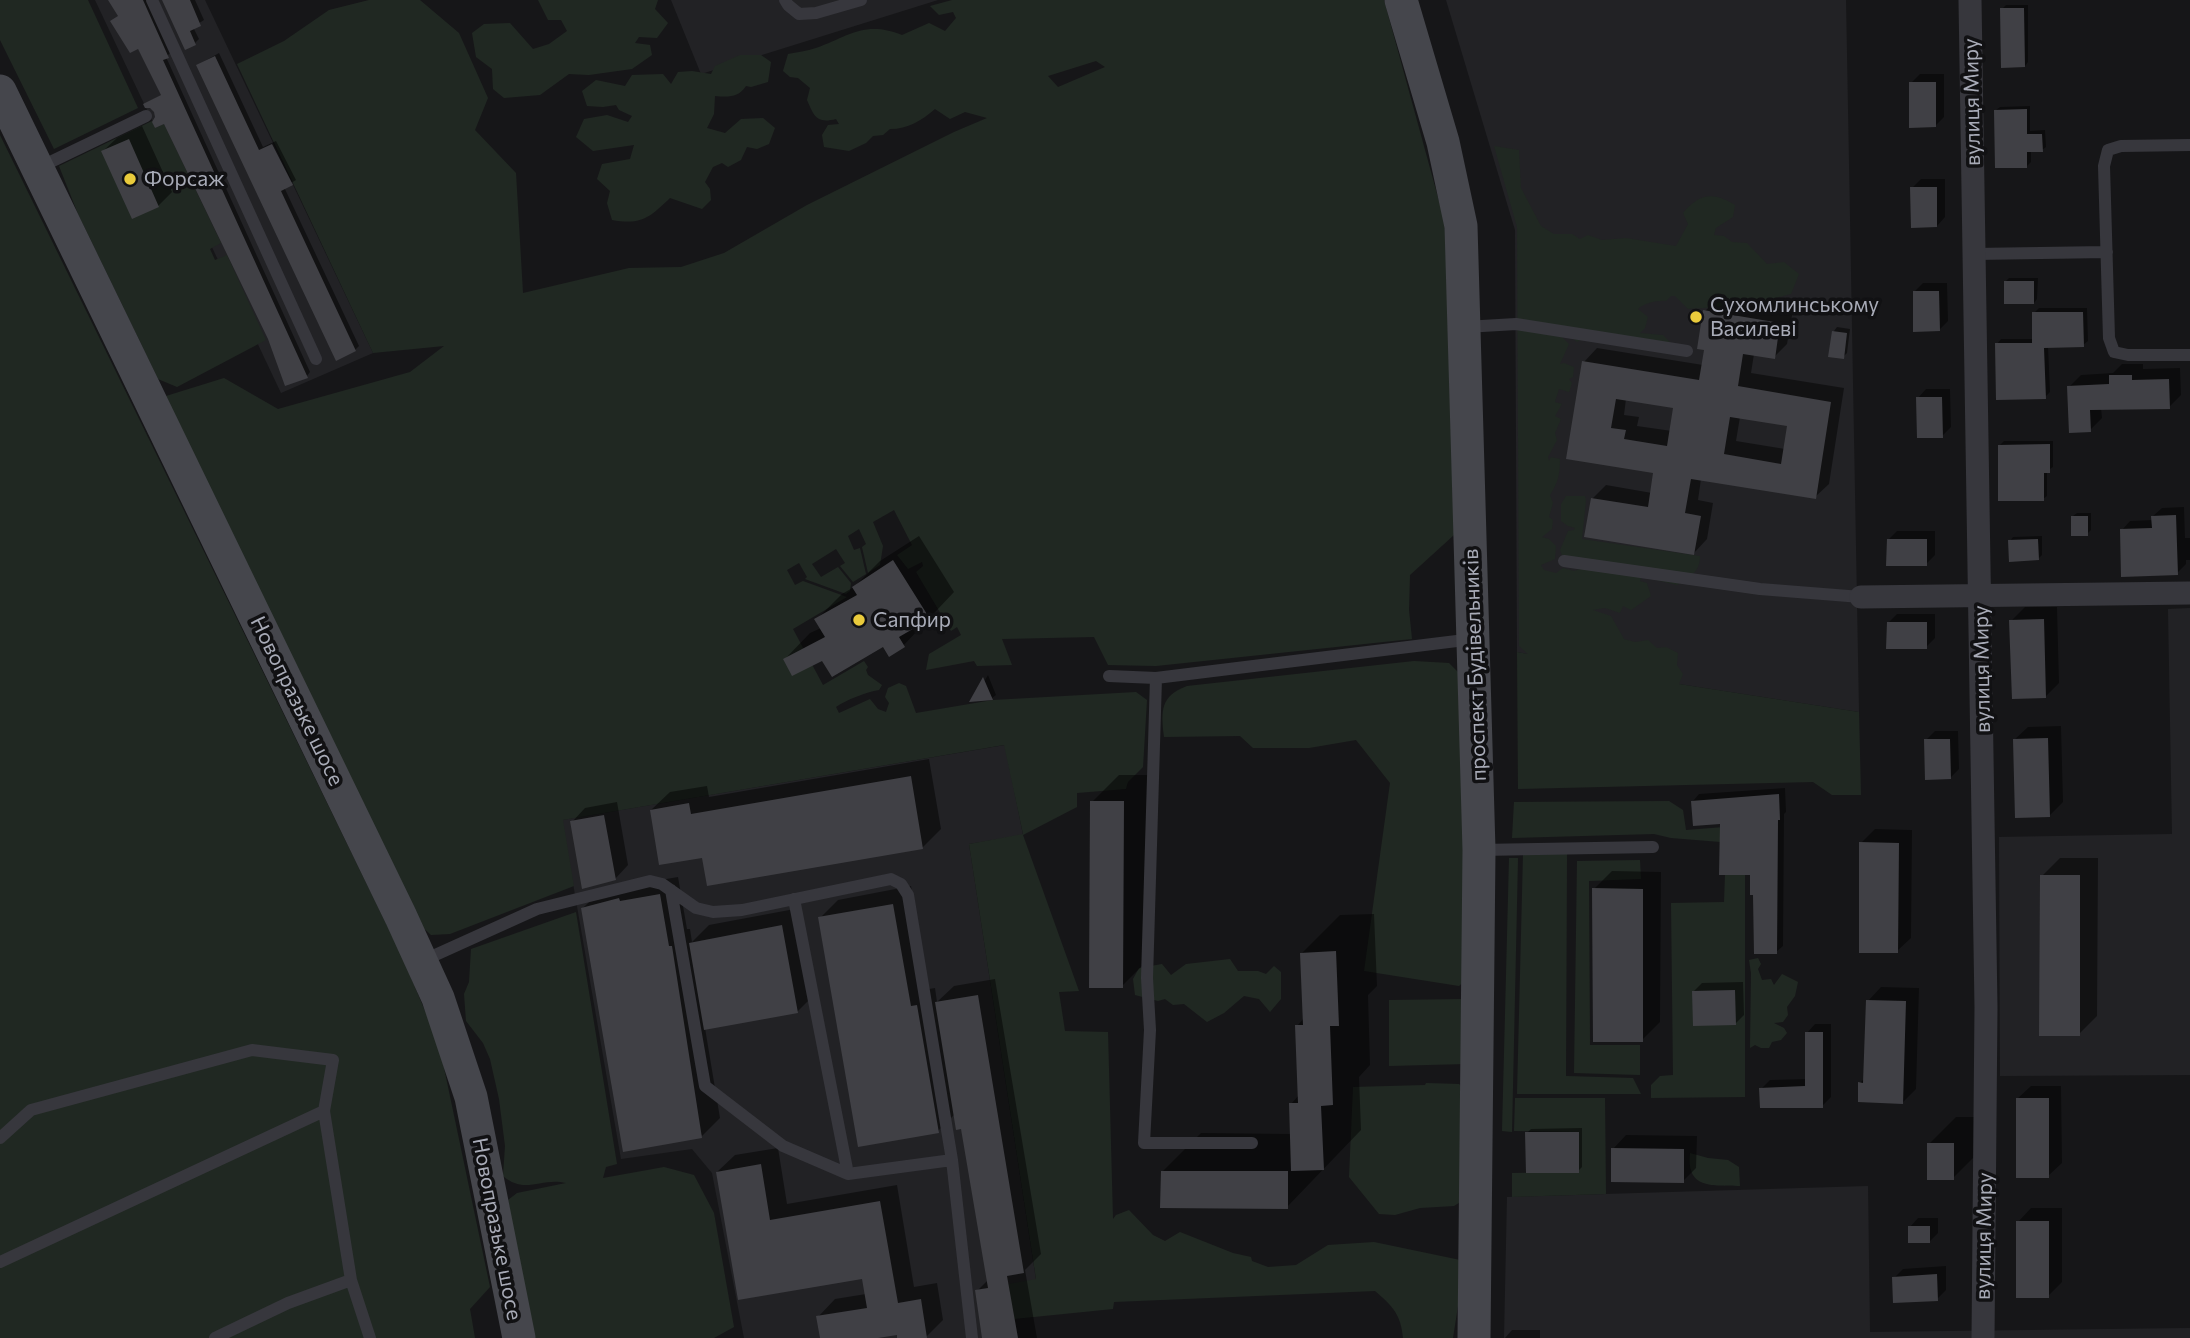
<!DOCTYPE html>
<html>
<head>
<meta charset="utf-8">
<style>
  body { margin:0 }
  canvas { display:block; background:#161618 }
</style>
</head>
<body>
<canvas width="2190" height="1338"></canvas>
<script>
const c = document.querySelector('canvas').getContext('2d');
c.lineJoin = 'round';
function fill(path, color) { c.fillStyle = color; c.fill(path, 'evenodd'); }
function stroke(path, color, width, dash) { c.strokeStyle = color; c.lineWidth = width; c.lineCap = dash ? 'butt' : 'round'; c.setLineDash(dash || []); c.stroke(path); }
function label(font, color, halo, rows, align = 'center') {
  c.font = font + ' Commissioner,sans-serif'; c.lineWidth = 7; c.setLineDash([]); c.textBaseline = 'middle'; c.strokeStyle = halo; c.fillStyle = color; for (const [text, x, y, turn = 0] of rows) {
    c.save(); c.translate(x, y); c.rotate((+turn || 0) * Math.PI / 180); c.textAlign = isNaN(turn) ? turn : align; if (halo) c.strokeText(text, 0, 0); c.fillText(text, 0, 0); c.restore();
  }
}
fill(new Path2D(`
  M95 0H205L373 353 281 393Z
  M671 0H938L701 74Z
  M1446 0H1846L1859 712 1672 683 1517 652 1515 230Z
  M2190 608V1075L2000 1076 1999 837 2172 834 2168 609Z
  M1005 745 1023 835 969 844 1036 1280 1009 1285 1018 1338H744L712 1173 692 1149 621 1159 562 820Z
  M1868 1186 1870 1332 2190 1328V1338H1504L1507 1197Z`), '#222225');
fill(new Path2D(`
  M0 0H88L138 108 54 149 0 40Z
  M369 0H420L459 33 488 98 475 130 516 173 523 293 629 268 681 267 724 253 807 205 954 132 987 118 965 112 950 119 935 109C921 121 908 129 890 129L883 135 873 136 866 143 849 151 824 147 822 135 828 125 839 124 836 119C816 124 814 116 807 100L810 88 798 78 790 77 783 71 788 54C797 52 807 51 816 48 849 36 865 20 902 35L929 23 945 31 956 18 953 12 939 15 930 6 952 0H1384L1445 223 1454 535 1410 575 1409 610 1412 639 1156 666 1108 665 1094 637 1002 639 1012 665 977 666 974 661 926 670 929 654 961 635 957 627 951 631 916 572 923 566 922 562 908 569 897 555 912 545 894 510 873 522 883 546 880 565 868 573 862 547 866 544 859 529 848 536 854 550 860 548 866 574 853 582 840 566 845 563 836 549 812 564 821 577 838 567 851 583 850 591 846 594 805 579 807 577 799 563 787 570 795 585 803 581 847 597 793 629 823 685 864 661 868 667 866 670 868 675 882 685 879 690C866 692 846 700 836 707L839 713 870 699 878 709 886 712 889 703 885 697 888 688 899 683 906 686 916 713 993 700 1136 692 1147 700 1143 767 1128 782 1126 789 1077 793V807L1023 835 1079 991 1059 992 1065 1031 1108 1032 1113 1219 1116 1215 1129 1210 1153 1235 1165 1241 1180 1232 1233 1253 1251 1257 1252 1261 1268 1267 1296 1265 1328 1245 1374 1242 1465 1261 1453 1338H1403C1401 1315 1393 1306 1375 1291L1114 1302 1113 1309 1014 1319 1008 1284 1036 1279 969 844 1023 834 1004 745 563 820 574 886 450 934 431 935 417 922 166 396 224 378 278 409 410 372 444 346 373 353 237 64 284 41 329 10ZM1096 61 1105 67 1058 87 1048 76Z
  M538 0H658L655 9 668 23 657 38 639 37 635 43 650 45 652 55 632 69 589 75 569 74 540 95 504 98 493 89 492 69 476 57 472 33 484 24 510 23 533 49 549 44 567 31 561 20H548Z
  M740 55H761L771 62 768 82 751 87 746 86C738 98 728 97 715 96L714 114 707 128 725 133 741 119 763 118 775 128 769 144 757 149 747 147 741 160 728 167 722 163 713 167 705 182 710 189 711 200 702 209 670 198C649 218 642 225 612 220L607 203 610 191 597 179 602 164 630 159 634 145 593 151 576 137 584 119 607 115 628 122 632 116 619 110 616 105 603 107 587 106 582 91 596 80 625 86 632 75 663 74 671 84 678 72 692 71 711 74 715 66Z
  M152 121 155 128 164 124 221 243 210 249 215 260 227 255 266 340 177 387 158 379 78 214 59 166Z
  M0 135 401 954 439 1044 490 1287 470 1309 475 1338H0Z
  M1494 146 1519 150 1521 188 1541 226 1554 234H1572L1580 239 1588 235 1602 240 1626 238 1676 246 1688 224 1683 213C1699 194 1713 191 1735 205L1733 217 1716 228 1714 235 1724 236 1732 242 1747 243 1767 264 1784 262 1799 274 1791 294 1772 299 1763 311 1755 315C1738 306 1707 307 1688 309L1675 296H1671L1666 301C1658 300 1644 303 1638 309L1648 317 1645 328 1640 333 1663 335 1672 344 1585 338 1577 342 1568 335 1562 337 1569 344 1560 364 1564 363 1574 367 1573 377 1569 379 1572 383 1569 392 1559 389 1555 402 1562 404 1555 416 1561 419 1555 433 1557 440 1548 457 1549 461 1551 457 1560 459C1560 474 1558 483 1550 495L1553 503 1549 517 1553 520 1552 529 1542 537 1549 539 1556 546 1555 559 1541 565 1544 570 1556 573 1563 568 1574 571 1582 568 1562 555 1560 550 1568 531 1574 530 1575 528 1568 526 1561 521V504L1566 496H1585L1586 501 1582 539 1700 556C1700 572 1690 577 1677 585L1656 580 1646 567 1640 581 1647 583 1651 596 1631 610 1623 606 1620 613 1605 608 1593 610 1611 616 1624 639 1635 642 1648 640 1657 648 1666 647 1678 653 1677 665 1683 674 1679 684 1859 712 1861 795H1832L1813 782 1518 789 1517 652 1528 654 1519 646 1517 227Z
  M1414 661 1449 663 1458 672 1468 978 1459 986 1364 971 1390 783 1356 740 1309 748H1253L1240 736 1164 737C1161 711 1160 696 1187 686Z
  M1669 801 1683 810 1686 830 1724 827 1733 843 1671 838 1654 834 1512 838 1514 802Z
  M1523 854H1567L1566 1076 1633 1078 1641 1094H1517Z
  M1509 858H1518L1512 1132 1502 1131Z
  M1640 860 1641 879 1589 881 1590 1045H1640V1075L1574 1073 1577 861Z
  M1725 875H1745V1097L1651 1098V1085L1660 1076 1673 1075 1671 903 1724 902Z
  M576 912 617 1164 606 1167 603 1178 664 1167 694 1175 714 1213 734 1327 714 1338H532L508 1200 517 1193 566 1183C541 1177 525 1195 503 1176L505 1146 499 1099 490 1059 483 1043 466 1021 464 994 469 982 471 949Z
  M1758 958 1761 964 1758 969 1762 980 1771 979 1774 985 1782 974 1798 982 1795 996 1787 1007 1788 1015 1783 1022 1774 1023 1784 1028 1787 1033 1781 1040 1772 1042 1769 1048H1761L1755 1045 1750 1048 1751 973 1749 960Z
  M1230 959 1238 971H1258L1266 974 1274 966 1281 972V999L1270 1012 1259 999 1244 996 1224 1013 1207 1022 1184 1004 1173 1005 1165 999 1158 1001 1135 995 1133 979 1139 968 1162 964 1171 975 1186 964Z
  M1467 999 1466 1064 1389 1066V1000Z
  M1426 1083 1459 1084 1467 1092 1462 1201 1454 1206 1420 1208 1395 1215 1379 1214 1349 1177 1353 1087 1425 1085Z
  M1515 1098H1605L1606 1194 1512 1197V1173L1579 1172V1132L1514 1131Z
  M1690 1153 1708 1158 1728 1160 1739 1167 1740 1186C1713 1185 1686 1190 1690 1153Z`), '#202822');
fill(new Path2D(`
  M111 0H148L171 52 166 57 310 372 307 376 269 339 165 121 156 118 155 111 145 104 163 94Z
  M163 0H195L204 20 193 27 199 39 195 43 185 48Z
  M2006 5H2028V62L2025 66 2002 9Z
  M219 53 263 147 276 141 296 180 284 187 359 346 355 350 198 65Z
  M1920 74H1944V117L1935 126 1911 83Z
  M2030 106V131L2045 130 2046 147 2042 150 2031 151V162L2027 166 1996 110 2000 107Z
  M142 126 172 192 158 206 103 151 117 138Z
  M1921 179H1945V217L1937 226 1912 188Z
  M2009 278H2038L2037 299 2034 303 2005 282Z
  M1923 283H1947L1948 321 1939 330 1914 292Z
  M1719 298 1793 310 1787 344 1774 357 1754 354 1751 373 1844 388 1829 484 1815 497 1701 479 1698 500 1713 503 1707 539 1694 553 1592 499 1606 485 1652 493 1655 471 1568 457 1584 362 1597 348 1703 365 1706 348 1705 311ZM1626 399 1675 406 1672 431 1637 426 1639 417 1624 415ZM1740 417 1789 425 1785 449 1736 441Z
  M2039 308H2087L2088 341 2083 345 2048 346 2050 392 2045 397 1997 344 2001 339H2034V313Z
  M1837 327 1850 329 1847 353 1843 357 1834 331Z
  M2122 364H2143V369L2180 368 2181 395 2169 407 2101 408 2102 418 2090 430 2069 387 2081 375 2113 373Z
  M1926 389H1950L1951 427 1942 436 1918 398Z
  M2004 441H2053V467L2047 471V496L2043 499 2000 445Z
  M2184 507 2185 538H2190V560H2186V564L2177 573 2122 530 2130 521 2153 520V516L2162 508Z
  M2077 513H2091V530L2087 534 2073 516Z
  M1897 531H1935V555L1926 564 1888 540Z
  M919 536 954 592 903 646 884 644 823 658 785 659 810 633 821 628 816 620 842 594 854 587 880 561Z
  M2042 536V555L2038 559 2010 541 2013 537Z
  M2025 607H2057L2059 683 2045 697 2011 621Z
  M1897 614H1935V638L1926 647 1888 623Z
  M988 675 996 695 992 698 973 700Z
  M2061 726 2063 802 2050 815 2014 740 2028 727Z
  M1935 731H1958L1959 769 1950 778 1926 740Z
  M929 759 941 829 923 847 703 856 651 810 670 792 707 786 709 797Z
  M1119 775H1150L1149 959 1122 986 1092 802Z
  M1785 788 1786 812 1784 814 1783 946 1776 952 1752 873 1721 822 1693 801 1699 794Z
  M617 802 628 865 615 879 572 822 585 808Z
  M1875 829 1912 830 1911 938 1897 951 1861 843Z
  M2060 858H2098L2097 1016 2079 1034 2042 876Z
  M1612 871 1661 872 1660 1022 1642 1040 1594 889Z
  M678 877 687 929H690L692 942 709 925 800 908 816 993 798 1011 705 1028 720 1118 702 1136 583 908 601 890Z
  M911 886 929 989 935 988 937 1002 954 986 995 979 1041 1254 1025 1270 1037 1338H985L977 1291 988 1280 963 1127 955 1114 938 1131 820 918 838 900Z
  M1374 914 1377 986 1368 995 1370 1065 1359 1077 1361 1130 1287 1207 1163 1171 1201 1133 1292 1134 1291 1104 1299 1095 1297 1026 1304 1018 1302 953 1340 915Z
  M1743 982 1744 1015 1736 1023 1693 992 1702 983Z
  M1881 987 1919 988 1916 1089 1903 1102 1860 1083 1865 1078 1868 1001Z
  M1815 1024H1831V1097L1822 1106 1761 1089 1770 1080 1807 1079V1033Z
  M2031 1086H2061L2062 1163 2048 1176 2017 1099Z
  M1956 1117H1980V1151L1953 1178 1929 1144Z
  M1582 1128V1167L1578 1171 1527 1133 1531 1129Z
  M1626 1135 1697 1136 1696 1168 1683 1181 1613 1149Z
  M778 1148 787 1204 897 1185 914 1287 937 1283 943 1320 926 1337 899 1338 898 1333 867 1338H821L818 1317 835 1299 866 1294 863 1277 740 1298 717 1172 735 1155Z
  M2031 1208H2062V1282L2048 1296 2018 1222Z
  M1918 1218H1938V1233L1929 1242 1910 1227Z
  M1946 1266V1290L1937 1299 1894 1278 1903 1269Z
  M1512 1330H1540V1338H1505Z`), '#0007');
fill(new Path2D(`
  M108 0H143L169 58 163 60 308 378 285 386 268 339 164 124 155 128 152 122 155 117 154 112 150 108H145L143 104 161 95 138 49 130 53 110 21 118 16Z
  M162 0H190L201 26 190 31 196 45 185 50Z
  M2000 8H2024L2025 67 2001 68Z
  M215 56 259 150 272 144 293 185 281 191 356 351 336 361 196 65Z
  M1909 82H1936V127L1909 128Z
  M2027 109V134H2042L2043 152H2027V168H1995L1994 110Z
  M129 139 159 207 132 219 101 151Z
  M1910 187H1937V227L1911 228Z
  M2004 281H2034V304H2004Z
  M1913 291H1939L1940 331 1913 332Z
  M1703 310 1780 323 1775 359 1743 354 1738 386 1831 402 1816 499 1691 479 1685 513 1701 516 1694 555 1584 537 1591 498 1648 507 1653 473 1566 459 1582 361 1699 380 1704 350 1697 349ZM1616 399 1673 408 1667 446 1624 439 1626 430 1611 428ZM1730 417 1787 426 1781 464 1724 454Z
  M2032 312H2083L2084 347 2044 348 2046 399 1996 400 1995 343H2032Z
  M1832 331 1847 333 1844 359 1828 357Z
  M2109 375H2132V380L2169 379 2170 409 2090 410 2091 432 2069 433 2067 386 2109 384Z
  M1916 397H1942L1943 438H1917Z
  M2050 444V473H2044V501H1998V445Z
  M2176 515 2178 575 2121 577 2120 529 2152 528 2151 516Z
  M2071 516H2088V536H2071Z
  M1887 539H1927V566H1886Z
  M2038 539 2039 560 2009 562 2008 540Z
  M893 560 930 619 899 637 905 647 889 657 883 647 832 677 822 661 792 676 783 659 825 637 814 619 857 595 852 587Z
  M2044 619 2046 698 2012 699 2009 620Z
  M1887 622H1927V649H1886Z
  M983 677 993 700 969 702Z
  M2048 738 2050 817 2015 818 2013 739Z
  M1924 739H1950L1951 779 1925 780Z
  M911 776 923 849 707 886 702 858 659 865 650 810 689 803 691 814Z
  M1779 794 1780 820H1778L1777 954H1754L1753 895H1750V875H1719L1720 824 1693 826 1691 801Z
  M1090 801H1124L1123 988H1089Z
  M604 815 616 880 582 889 570 821Z
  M1859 842 1899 843 1898 953H1859Z
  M2040 875H2080V1036H2039Z
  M1592 888 1643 889V1042H1593Z
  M660 894 669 946H672L702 1138 623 1152 581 908 619 898 620 901Z
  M893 904 911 1006 917 1005 939 1133 858 1147 818 917Z
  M782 925 798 1013 704 1030 689 943Z
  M1336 951 1339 1026H1330L1333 1105 1321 1106 1324 1170 1291 1171 1289 1103H1298L1295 1025H1303L1300 953Z
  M1735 990 1736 1025 1693 1026 1692 991Z
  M978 995 1024 1273 1007 1276 1018 1338H982L975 1290 988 1288 961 1129 956 1130 935 1002Z
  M1866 1000 1906 1001 1903 1104 1858 1102V1082L1863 1083Z
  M1805 1032H1823V1108H1760L1759 1088 1805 1086Z
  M2016 1098H2049V1178H2016Z
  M1525 1132H1579V1173H1526Z
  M1927 1143H1954V1180H1927Z
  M1611 1148 1684 1149V1183L1611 1182Z
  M761 1164 770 1220 880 1201 898 1303 921 1299 927 1338H897V1335L878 1338H820L816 1316 867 1308 862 1279 738 1300 716 1172Z
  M1161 1171H1288V1209L1160 1208Z
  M2016 1221H2049V1298H2016Z
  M1908 1226H1930V1243H1908Z
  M1937 1274 1938 1301 1893 1303 1892 1277Z`), '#404045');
stroke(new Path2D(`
  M152 0 316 359
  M785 0 788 5 799 14 816 13 861 0
  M2190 145 2121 146 2108 150 2104 166 2109 338 2114 352 2128 355H2190
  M38 168 146 116
  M1974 254 2107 252
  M1465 327 1516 324 1687 351
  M1564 561 1760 589 1861 597
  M1109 676 1156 678 1473 639
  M1156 678 1147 978 1150 1030 1144 1143H1252
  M1480 850 1653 847
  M671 890 705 1086 783 1146 848 1174 952 1160
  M794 899 848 1174
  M422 961 537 909 650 881 662 884 696 908 713 912 742 910 891 879 901 884 908 895 952 1160 972 1338
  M0 1138 31 1110 252 1050 333 1060 324 1111 351 1280 370 1338
  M0 1262 324 1111
  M215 1338 288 1303 351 1280`), '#37373d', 12);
stroke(new Path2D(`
  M1970 0 1986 1007 1983 1338
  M1861 597 2190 593`), '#37373d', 23);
stroke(new Path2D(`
  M1401 0 1443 142 1461 226 1479 850 1474 1338
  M0 91 401 917 438 998 471 1097 519 1338`), '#45464c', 33);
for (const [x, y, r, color] of [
  [130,179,7,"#eacb3c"],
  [1696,317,7,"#eacb3c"],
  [859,620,7,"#eacb3c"]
]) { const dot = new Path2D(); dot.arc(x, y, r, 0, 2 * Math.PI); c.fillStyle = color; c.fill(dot); stroke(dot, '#111113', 2.5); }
label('21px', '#a8abb7', '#111113', [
  ["вулиця Миру",1972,102,-91],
  ["проспект Будівельників",1475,665,-92],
  ["вулиця Миру",1982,669,-91],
  ["Новопразьке шосе",297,701,64],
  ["Новопразьке шосе",497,1229,79],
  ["вулиця Миру",1984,1236,-89]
]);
label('21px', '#a8abb7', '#111113', [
  ["Форсаж",144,179],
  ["Сухомлинському",1710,305],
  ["Василеві",1710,329],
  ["Сапфир",873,620]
], 'left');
</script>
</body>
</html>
